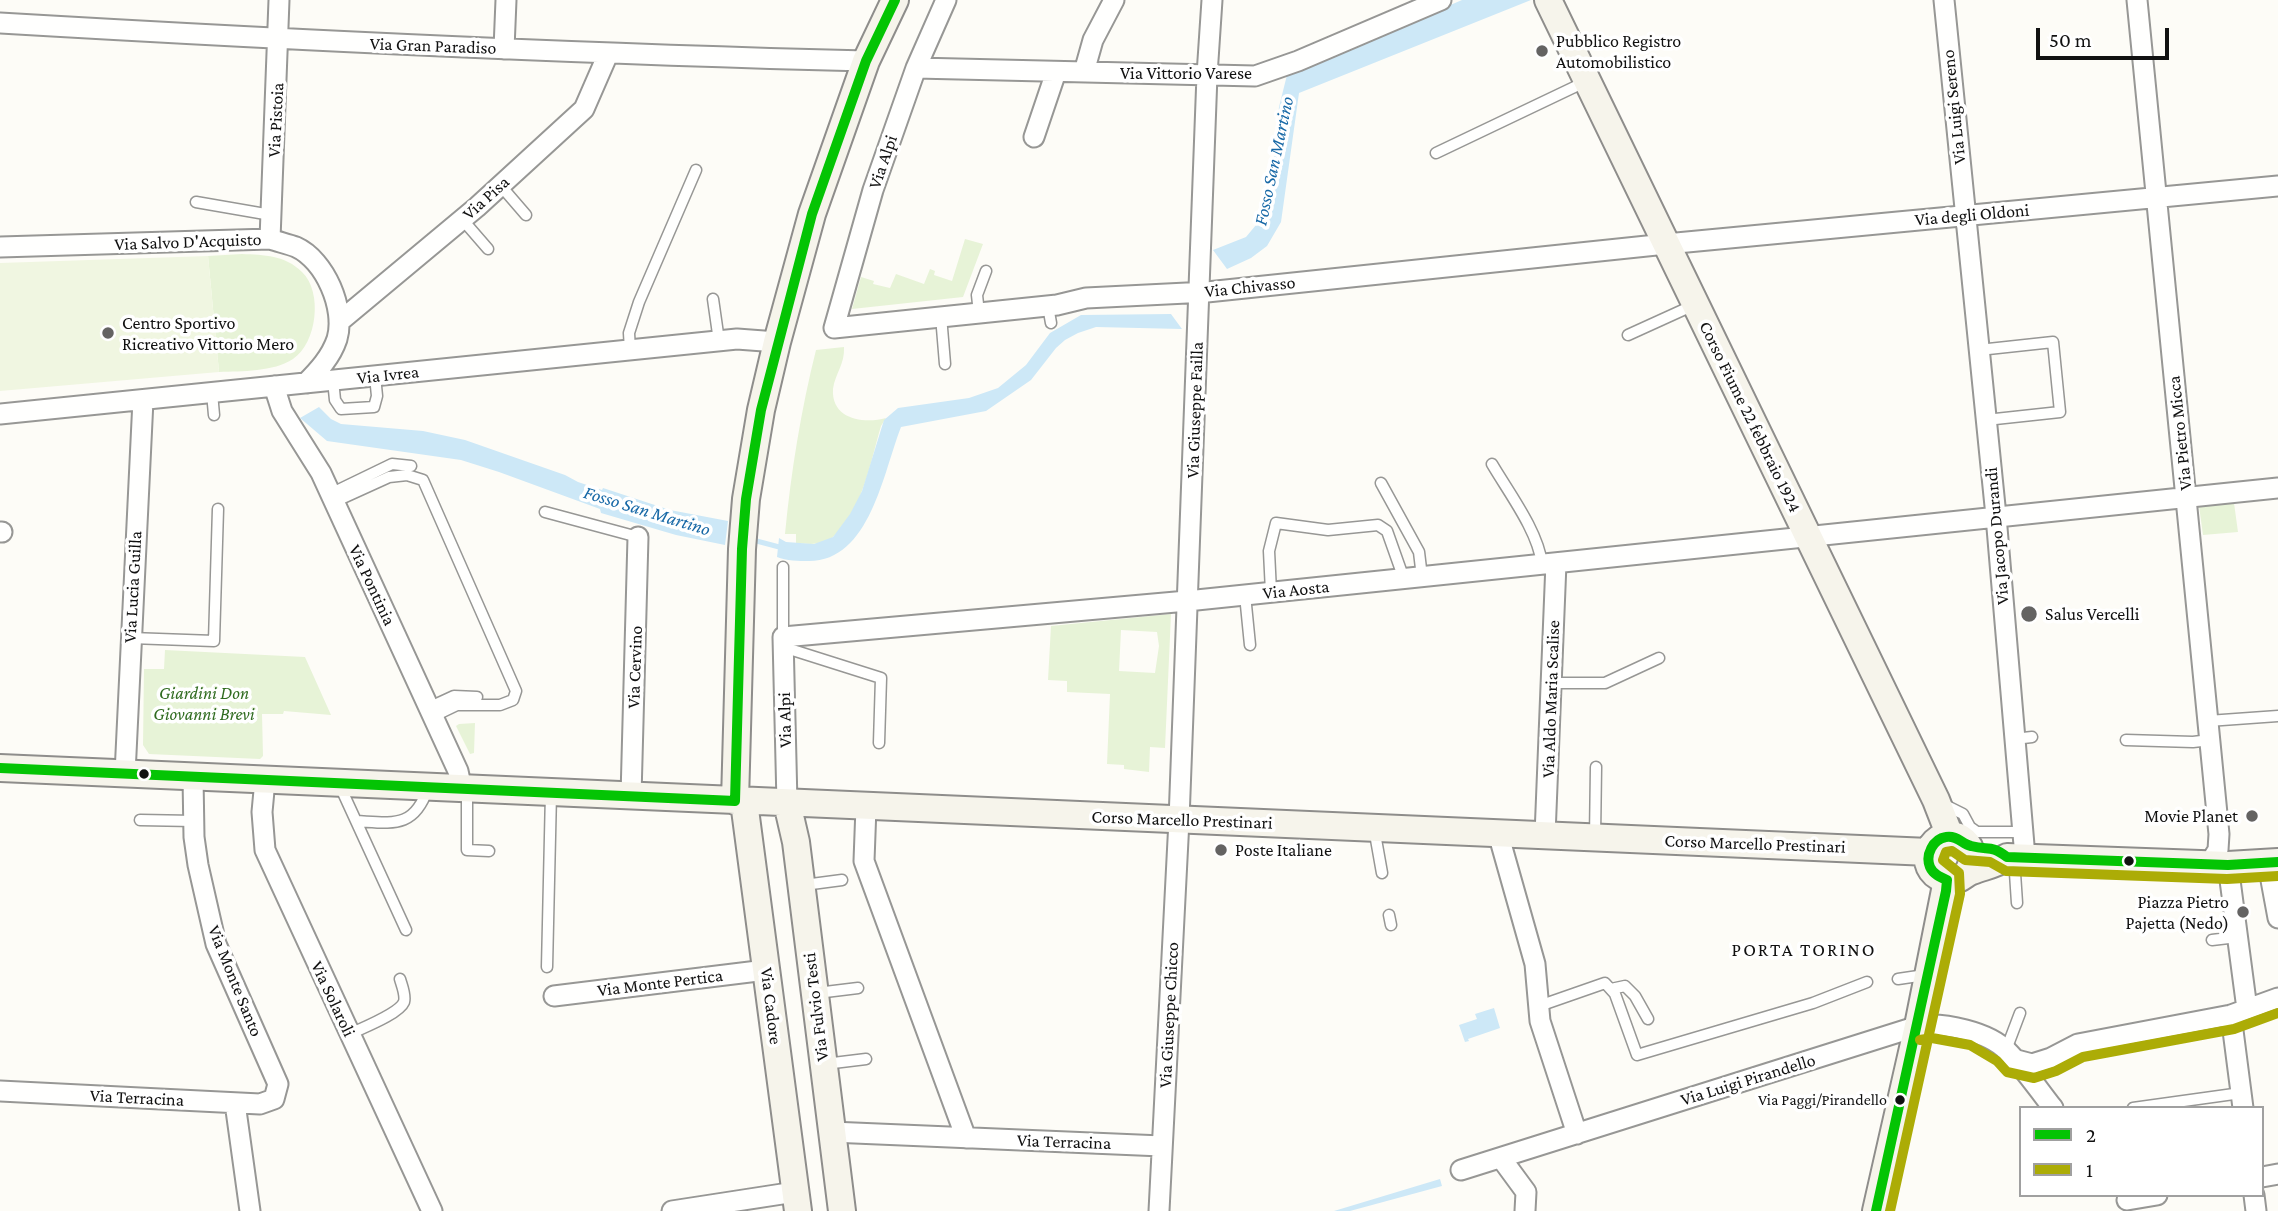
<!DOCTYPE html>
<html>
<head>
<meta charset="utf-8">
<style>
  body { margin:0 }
  #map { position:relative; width:2278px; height:1211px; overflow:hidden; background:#fdfcf7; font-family:"Crimson Pro",serif }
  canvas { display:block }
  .legend { position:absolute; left:2019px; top:1106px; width:245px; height:91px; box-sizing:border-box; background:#fff; border:2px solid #a0a0a0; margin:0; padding:9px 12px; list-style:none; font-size:21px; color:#111 }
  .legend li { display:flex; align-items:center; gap:14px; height:35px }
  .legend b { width:35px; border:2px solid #a0a0a0 }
  .scale { position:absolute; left:2036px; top:28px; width:133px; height:32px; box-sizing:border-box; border:4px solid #111; border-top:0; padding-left:9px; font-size:21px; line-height:24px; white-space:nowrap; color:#111; -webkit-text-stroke:5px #fff; paint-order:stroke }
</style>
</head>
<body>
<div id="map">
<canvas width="2278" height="1211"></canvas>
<ul class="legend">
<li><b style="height:9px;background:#04c404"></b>2</li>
<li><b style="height:9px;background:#acac06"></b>1</li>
</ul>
<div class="scale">50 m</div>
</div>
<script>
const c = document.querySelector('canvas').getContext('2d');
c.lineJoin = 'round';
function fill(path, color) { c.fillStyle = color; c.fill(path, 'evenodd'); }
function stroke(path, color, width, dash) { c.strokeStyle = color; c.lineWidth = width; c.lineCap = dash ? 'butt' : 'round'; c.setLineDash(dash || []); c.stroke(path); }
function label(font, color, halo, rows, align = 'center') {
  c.font = font + ' "Crimson Pro",serif'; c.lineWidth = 7; c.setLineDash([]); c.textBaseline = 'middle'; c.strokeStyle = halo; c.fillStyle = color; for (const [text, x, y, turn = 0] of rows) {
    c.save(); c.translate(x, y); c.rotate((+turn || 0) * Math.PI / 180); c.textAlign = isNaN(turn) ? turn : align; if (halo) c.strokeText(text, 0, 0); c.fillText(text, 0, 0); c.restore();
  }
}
fill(new Path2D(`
  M965 239 983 244 963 297 852 309 861 277 874 281 873 284 890 288 896 274 924 284 930 269 935 271 934 275 952 281Z
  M242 254C264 255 285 255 302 272 323 292 317 343 293 359 273 372 242 371 219 372L208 256Z
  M844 347C845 364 835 374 833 389 831 420 865 424 886 418L881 426C870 463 863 510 833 537 824 546 808 544 796 543V534H785C791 472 801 410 816 350Z
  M2234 503 2238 532 2203 535 2199 506Z
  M1171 614 1165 748 1150 747 1149 772 1124 769V765L1107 764 1110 694 1067 692V681L1048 680 1051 626ZM1121 630 1157 632 1159 646 1155 673 1119 671Z
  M165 650 305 657 331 715 284 711 283 714H262L263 756 260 759 149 754 143 745 144 669H164Z
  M475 723 474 753 470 754 456 726 459 724Z`), '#e7f3d7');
fill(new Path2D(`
  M208 256 219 372 0 391V263Z`), '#f0f6e1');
fill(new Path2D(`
  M1462 0H1531L1299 93 1281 222 1267 246 1251 258 1227 269 1213 250 1246 237 1256 225 1274 156 1279 107 1287 75Z
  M1171 314 1182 329 1096 327 1078 333 1065 340 1056 348 1031 380 986 411 901 427C883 473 870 561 809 561 799 561 786 561 777 557L779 538 786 542 814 544 833 537 850 514 862 491 884 420 898 408 969 398 998 388 1026 365 1050 333 1081 315Z
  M319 407 331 419 341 424 423 431 465 440 565 475 578 482 602 490 603 488 670 510 728 521 725 545 676 535 601 513 600 509 499 472 461 460 327 441 300 418Z
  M1494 1008 1500 1028 1468 1039 1469 1041 1465 1042 1459 1025 1477 1019 1475 1014Z
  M1440 1179 1442 1186 1350 1211H1334Z`), '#cde8f7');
stroke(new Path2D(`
  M749 539 783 548`), '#cde8f7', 5);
const lane = new Path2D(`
  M1436 153 1587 81
  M501 186 526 215
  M196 202 271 215
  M462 219 488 249
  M713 299 719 341
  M1048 306 1051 323
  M979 313 977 295 986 271
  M941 316 945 364
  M1628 335 1694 305
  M630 350 629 333 639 302 696 170
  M1979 350 2053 342 2060 412 1986 420
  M333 380 335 400 341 409 374 407 377 396 375 376
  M212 393 214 415
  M1492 464C1509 493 1538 531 1542 564
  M1381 483 1419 552 1422 577
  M330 494 392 464 411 466
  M334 502 389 477 407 475 423 480 516 691 513 700 500 705H457L432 717
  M545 512 638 537
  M1271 592 1269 551 1276 523 1328 530 1378 525 1387 531 1404 579
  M1245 595 1250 645
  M783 637V567
  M131 638 214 641 218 509
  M783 647 881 678 879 743
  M1552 683H1605L1659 658
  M428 708 454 696 477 697
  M2208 721 2278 716
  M2014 739 2032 737
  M2126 740 2193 742 2210 740
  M339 784 406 930
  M467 789V850L489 851
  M1943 804 1963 814 1970 827 1977 832H2022
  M140 820 194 821
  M356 821C393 823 414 829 428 788
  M1374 828 1382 873
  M1595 837 1596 767
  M2014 858 2017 903
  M804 885 842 880
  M1389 915 1391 925
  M2212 940 2237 937
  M547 967 551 793
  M1898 979 1925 975
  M1611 989 1625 986 1635 996 1648 1019
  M817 993 858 988
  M1539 1006 1605 983 1615 994 1637 1055 1813 1003 1867 982
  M350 1034C362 1028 399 1014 404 1002 406 995 402 986 400 979
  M2006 1050 2020 1013
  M825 1064 866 1059
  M2133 1108 2241 1093`);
const street = new Path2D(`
  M946 0 916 68 873 190 834 328 1057 305 1086 298 1207 292 1666 244 2278 186
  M1944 0 1996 516 2025 857
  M2137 0 2219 834 2218 850 2209 864
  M0 23C288 40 577 54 866 61
  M504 49 506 0
  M916 68 1255 76 1298 61 1441 0
  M1084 72 1093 40 1114 0
  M1034 137 1056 72
  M270 239 279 0
  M0 247 270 239C279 242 288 244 296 247 325 260 346 309 337 339 331 357 318 371 306 383
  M339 322 477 207 584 109 608 54
  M274 386 282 411 321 473 458 771 462 789
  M0 414 737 339 777 342
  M0 532H2
  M125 774 143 400
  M265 780 262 812 265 850 432 1211
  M631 796 638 537
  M787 803 783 637 1187 601 2278 488
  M866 807 864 861 966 1138
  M1498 833 1535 964 1540 1021 1577 1134
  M1545 835 1556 563
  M2268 864 2278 918
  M2228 865 2247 1009
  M554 996 766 970
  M2231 1015 2243 1108
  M2013 1059 2032 1064 2051 1058 2078 1044 2231 1015 2278 998
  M0 1091 260 1104 274 1099 278 1084 216 944 198 865 194 837 193 777
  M235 1103 250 1211
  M831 1132 1162 1146
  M1501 1158 1526 1192 1525 1211
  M1461 1170 1918 1026C1944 1022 1989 1032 2007 1051 2024 1068 2038 1089 2053 1108
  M2262 1177 2278 1174
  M2254 1195 2256 1211
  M2127 1200 2157 1195
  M672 1211 795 1192
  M1159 1211 1179 820 1207 75 1212 0`);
const secondary = new Path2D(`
  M1548 0 1936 800 1950 836
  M0 768 1929 852
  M735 801 742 549 746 499 761 410 777 342 812 214 866 61 895 0
  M744 802 798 1211
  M787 803 796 842 842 1211
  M1968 872C1982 848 1955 823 1935 842 1930 847 1927 854 1928 862 1931 875 1944 883 1958 879 1963 877 1966 873 1972 871 1985 866 1995 865 2007 857L2228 865 2278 862
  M1876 1211 1918 1026 1947 880`);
stroke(lane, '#979795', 13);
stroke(street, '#979795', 23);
stroke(secondary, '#8e8d8b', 30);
stroke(lane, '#fffffe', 10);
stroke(street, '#fffffe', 19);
stroke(secondary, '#f6f4eb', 26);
stroke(new Path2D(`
  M0 768 735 801 742 549 746 499 761 410 812 214 866 61 895 0
  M1876 1211 1946 891 1947 880C1940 877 1933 874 1930 867 1925 855 1933 839 1946 837 1957 835 1962 844 1971 846 1989 851 1990 844 2007 857L2228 865 2278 862`), '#04c404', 10);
stroke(new Path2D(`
  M1920 1040 1932 1038 1970 1045 1997 1061 2007 1072 2034 1078 2056 1071 2083 1057 2234 1029 2278 1013
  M1890 1211 1960 894 1959 873 1943 860 1946 852 1952 851 1965 860 1990 862 2006 871 2227 879 2278 876`), '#acac06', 10);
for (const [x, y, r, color] of [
  [1542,51,7,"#646362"],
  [108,333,7,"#646362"],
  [2029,614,9,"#646362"],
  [144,774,6,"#111"],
  [2252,816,7,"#646362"],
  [1221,850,7,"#646362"],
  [2129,861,6,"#111"],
  [2243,912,7,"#646362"],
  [1900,1100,6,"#111"]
]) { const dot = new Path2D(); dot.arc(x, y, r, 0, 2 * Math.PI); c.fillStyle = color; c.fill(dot); stroke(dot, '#fff', 2.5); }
label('16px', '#111', '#fff', [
  ["Via Paggi/Pirandello",1887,1100]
], 'right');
label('18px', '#111', '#fff', [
  ["Pubblico Registro",1556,41],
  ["Automobilistico",1556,62],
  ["Centro Sportivo",122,323],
  ["Ricreativo Vittorio Mero",122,344],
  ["Salus Vercelli",2045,614],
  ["Movie Planet",2238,816,"right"],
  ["Poste Italiane",1235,850],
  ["Piazza Pietro",2229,902,"right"],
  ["Pajetta (Nedo)",2229,923,"right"]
], 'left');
label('18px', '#111', '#fff', [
  ["Via Gran Paradiso",433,46,2],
  ["Via Vittorio Varese",1186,73],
  ["Via Luigi Sereno",1954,107,-96],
  ["Via Pistoia",276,120,-87],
  ["Via Alpi",883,162,-71],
  ["Via Pisa",486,198,-42],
  ["Via degli Oldoni",1972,215,-5],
  ["Via Salvo D'Acquisto",188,242,-2],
  ["Via Chivasso",1250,287,-6],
  ["Via Ivrea",388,375,-6],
  ["Via Giuseppe Failla",1195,410,-88],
  ["Corso Fiume 22 febbraio 1924",1750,417,64],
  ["Via Pietro Micca",2180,433,-96],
  ["Via Jacopo Durandi",1997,536,-95],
  ["Via Pontinia",372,585,65],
  ["Via Lucia Guilla",133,587,-87],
  ["Via Aosta",1296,590,-6],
  ["Via Cervino",635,667,-88],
  ["Via Aldo Maria Scalise",1551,699,-88],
  ["Via Alpi",785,720,-91],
  ["Corso Marcello Prestinari",1182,820,2],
  ["Corso Marcello Prestinari",1755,844,2],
  ["Via Monte Santo",235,981,68],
  ["Via Monte Pertica",660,983,-7],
  ["Via Solaroli",333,999,65],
  ["Via Cadore",771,1006,83],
  ["Via Fulvio Testi",816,1007,-97],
  ["Via Giuseppe Chicco",1169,1015,-87],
  ["Via Luigi Pirandello",1748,1080,-17],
  ["Via Terracina",137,1098,3],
  ["Via Terracina",1064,1142,2]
]);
label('italic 18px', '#2f6b1f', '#fff', [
  ["Giardini Don",204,693],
  ["Giovanni Brevi",204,714]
]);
label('italic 19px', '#1768a6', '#fff', [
  ["Fosso San Martino",1274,161,-78],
  ["Fosso San Martino",647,511,17]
]);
c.letterSpacing = '2px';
label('19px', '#111', '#fff', [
  ["PORTA TORINO",1804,950]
]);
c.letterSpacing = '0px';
</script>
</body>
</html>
